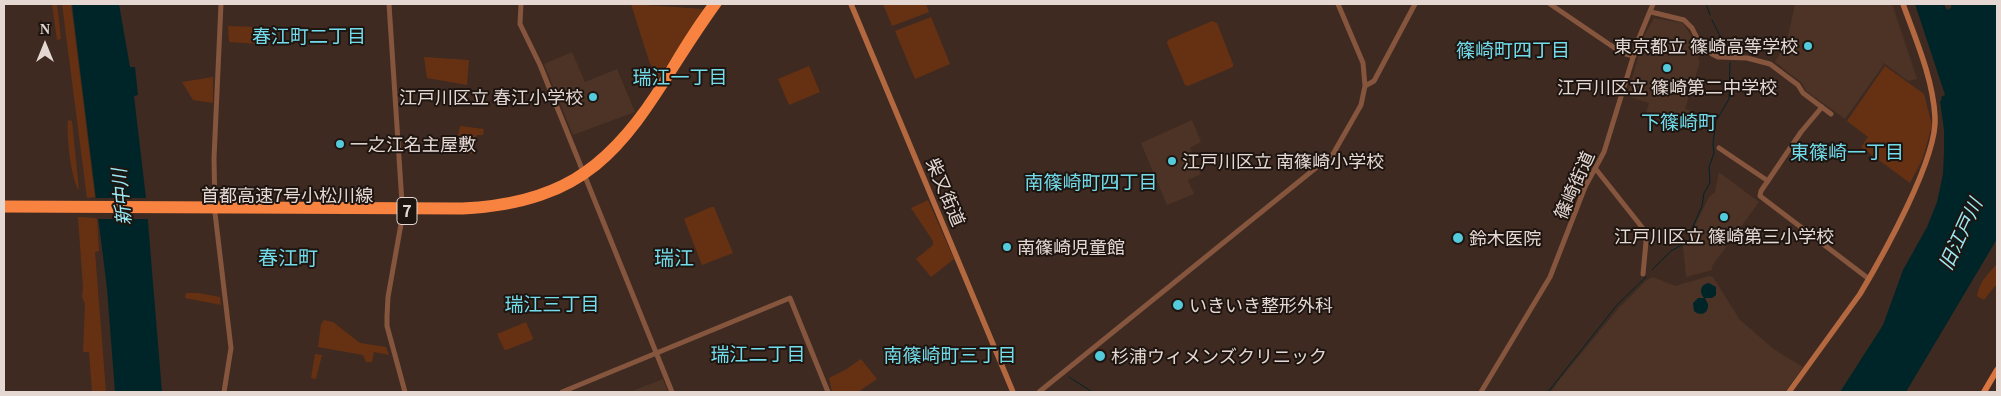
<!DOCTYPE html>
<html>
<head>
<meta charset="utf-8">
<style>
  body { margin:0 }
  #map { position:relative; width:2001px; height:396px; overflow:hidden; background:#3e2a21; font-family:Georgia,serif }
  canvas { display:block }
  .frame { position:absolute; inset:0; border:5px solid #e5d8d2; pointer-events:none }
  .north { position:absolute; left:20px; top:20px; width:50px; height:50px; -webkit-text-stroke:4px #1e1511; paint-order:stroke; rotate:0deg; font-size:14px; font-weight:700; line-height:20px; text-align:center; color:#e5d8d2 }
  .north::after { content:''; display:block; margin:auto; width:18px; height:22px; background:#e5d8d2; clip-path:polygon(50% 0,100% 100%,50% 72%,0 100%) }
</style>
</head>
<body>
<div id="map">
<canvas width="2001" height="396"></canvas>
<div class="frame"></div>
<div class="north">N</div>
</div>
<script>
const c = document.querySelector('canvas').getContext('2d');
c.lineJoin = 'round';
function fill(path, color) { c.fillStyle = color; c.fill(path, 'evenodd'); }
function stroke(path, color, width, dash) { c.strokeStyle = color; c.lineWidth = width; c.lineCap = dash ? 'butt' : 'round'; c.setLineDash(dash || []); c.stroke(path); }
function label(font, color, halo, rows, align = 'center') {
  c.font = font + ' Georgia,"Noto Sans JP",serif'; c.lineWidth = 4; c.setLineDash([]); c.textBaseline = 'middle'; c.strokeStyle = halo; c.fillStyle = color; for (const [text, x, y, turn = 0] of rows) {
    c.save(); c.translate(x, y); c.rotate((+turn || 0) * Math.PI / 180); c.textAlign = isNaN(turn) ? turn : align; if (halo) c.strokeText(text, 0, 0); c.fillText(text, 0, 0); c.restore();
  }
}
fill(new Path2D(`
  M1795 4H1892L1917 79 1908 81 1877 58 1884 64 1845 119 1806 91 1802 83 1775 62 1787 41Z
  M1654 18 1683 23 1701 51 1698 59 1700 62 1685 109 1692 111 1679 121 1646 113 1649 103 1627 96 1644 36Z
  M572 52 585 82 617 69 635 112 573 135 544 64Z
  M1192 120 1201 142 1190 148 1201 174 1188 180 1194 194 1167 205 1141 143Z
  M1719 172 1759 202 1712 266V270L1686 277 1683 246 1690 241 1692 232 1709 197 1715 192Z
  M1709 276 1713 277 1740 320 1775 350 1803 367 1785 392H1551L1560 379 1618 309 1647 280 1653 277 1675 286Z
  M663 379 668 392H630Z`), '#4c3326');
fill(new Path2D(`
  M52 4H57L61 39 57 40Z
  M62 4H71L95 197 87 198Z
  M631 4 703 9 658 79 649 61Z
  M883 4H926L929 12 892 26Z
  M931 17 950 64 915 79 895 31Z
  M1212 21 1217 23 1233 64V67L1188 86 1185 85 1167 43 1168 40Z
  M228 26 258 27V44L229 42Z
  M424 57 469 60 467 85 427 78Z
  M809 66 820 92 789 105 778 79Z
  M1885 66 1924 94 1932 125 1923 158 1910 183 1861 147 1868 137 1847 121Z
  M213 77V103L193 100 182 82Z
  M68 120 72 121 79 190C71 181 66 132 68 120Z
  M460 126 484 129 483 135H477L472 154 456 146Z
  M928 200 954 259 931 277 916 259 933 245V241L911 208Z
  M711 207H714L733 253 702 265 684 219Z
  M78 217 97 218 99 251 95 252 106 392H92L89 352H83L85 304 82 297 83 287Z
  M1997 264V287L1995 286 1984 300 1977 296C1980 281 1986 276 1997 264Z
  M186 293H198L220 297 221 305 185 298Z
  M324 320 333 322 360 343 386 347 389 355 374 352 372 362H366L363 355 318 347 321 324Z
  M526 322 533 338 532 340 506 350 504 349 497 334Z
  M315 354 322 355 316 379 311 378Z
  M861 359 877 379 858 392H832L829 378 845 370Z`), '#663113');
fill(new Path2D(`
  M72 4H119L130 67H135L138 95 134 96 146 198 162 392H115L107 289Z
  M1915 4H1944L1947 10 1951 8V4H1997V239L1906 392H1840L1883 325 1903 270 1927 227 1937 202 1943 174 1944 152V130L1940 101 1942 100 1941 97 1945 95Z
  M1709 283 1716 287V295L1712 298H1705L1708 304C1709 313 1701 317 1694 311L1693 303 1698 298H1704C1699 292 1700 284 1709 283Z`), '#002529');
fill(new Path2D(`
  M93 198H148L150 219H96Z`), '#3e2a21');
stroke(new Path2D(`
  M1706 4 1710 15
  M1712 20 1729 54
  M1652 270 1671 251 1689 241 1691 231 1702 206 1704 193 1710 183 1709 167 1714 153 1713 143 1716 121 1729 99 1730 63
  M1069 377 1092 392
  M1548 392 1617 305 1646 277`), '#002529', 1);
stroke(new Path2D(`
  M221 4 214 158 215 213 231 348 224 392
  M389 4 402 203 401 224 388 297 387 316V326L405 392
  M521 4 520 24 540 65 672 392
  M1338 4 1363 63 1365 86
  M1550 4 1622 53 1634 56
  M1651 12 1684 20 1692 28 1698 40 1712 54 1718 57 1747 58 1770 64 1798 85 1803 93 1831 114
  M1822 107 1801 132 1761 191 1760 196 1869 279
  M1719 148 1768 181
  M1595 168 1645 231 1646 242 1643 274
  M562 392 790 298 828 392
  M1039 392 1333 154 1361 105 1365 86 1374 81 1415 4
  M1481 392 1550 277 1585 187 1604 152 1639 38 1653 4`), '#85553d', 5);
stroke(new Path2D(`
  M851 4 1013 392
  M1789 392 1860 294C1882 257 1938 158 1935 117 1933 79 1916 40 1903 4`), '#b46840', 5.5);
stroke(new Path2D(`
  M1984 392 1997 370`), '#d87541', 6);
stroke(new Path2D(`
  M4 204 462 206C554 202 604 170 654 94 673 64 690 32 712 4
  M4 209 463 211C620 203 638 114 718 4`), '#f88240', 7);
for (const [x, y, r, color] of [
  [1808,46,5,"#53cbda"],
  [1667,68,5,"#53cbda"],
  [593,97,5,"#53cbda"],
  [340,144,5,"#53cbda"],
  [1172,161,5,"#53cbda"],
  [1724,217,5,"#53cbda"],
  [1458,238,6,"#53cbda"],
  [1007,247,5,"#53cbda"],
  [1178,305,6,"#53cbda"],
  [1100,356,6,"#53cbda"]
]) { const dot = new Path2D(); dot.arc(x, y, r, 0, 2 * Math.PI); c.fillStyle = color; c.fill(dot); stroke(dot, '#1e1511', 2); }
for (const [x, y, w] of [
  [407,211,20]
]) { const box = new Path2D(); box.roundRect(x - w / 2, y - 13.5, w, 27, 4); c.fillStyle = '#1e1511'; c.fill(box); stroke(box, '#e5d8d2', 1); }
label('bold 16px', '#e5d8d2', null, [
  ["7",407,211]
]);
label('18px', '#e5d8d2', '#1e1511', [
  ["東京都立 篠崎高等学校",1798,46,"right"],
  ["江戸川区立 篠崎第二中学校",1667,87,"center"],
  ["江戸川区立 春江小学校",583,97,"right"],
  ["一之江名主屋敷",350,144],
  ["江戸川区立 南篠崎小学校",1182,161],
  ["江戸川区立 篠崎第三小学校",1724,236,"center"],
  ["鈴木医院",1469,238],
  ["南篠崎児童館",1017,247],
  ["いきいき整形外科",1189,305],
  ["杉浦ウィメンズクリニック",1111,356]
], 'left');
label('18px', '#e5d8d2', '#1e1511', [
  ["篠崎街道",1574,185,-66],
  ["柴又街道",946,192,67],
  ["首都高速7号小松川線",287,195]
]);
label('19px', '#72dceb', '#1e1511', [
  ["春江町二丁目",309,36],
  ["篠崎町四丁目",1513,50],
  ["瑞江一丁目",680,77],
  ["下篠崎町",1679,122],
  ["東篠崎一丁目",1847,152],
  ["南篠崎町四丁目",1091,182],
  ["瑞江三丁目",552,304],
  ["瑞江二丁目",758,354],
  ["南篠崎町三丁目",950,355]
]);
label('italic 19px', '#9aebf6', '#1e1511', [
  ["新中川",121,197,-95],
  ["旧江戸川",1960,234,-65]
]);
label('20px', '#72dceb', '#1e1511', [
  ["春江町",288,257],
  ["瑞江",674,257]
]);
</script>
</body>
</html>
